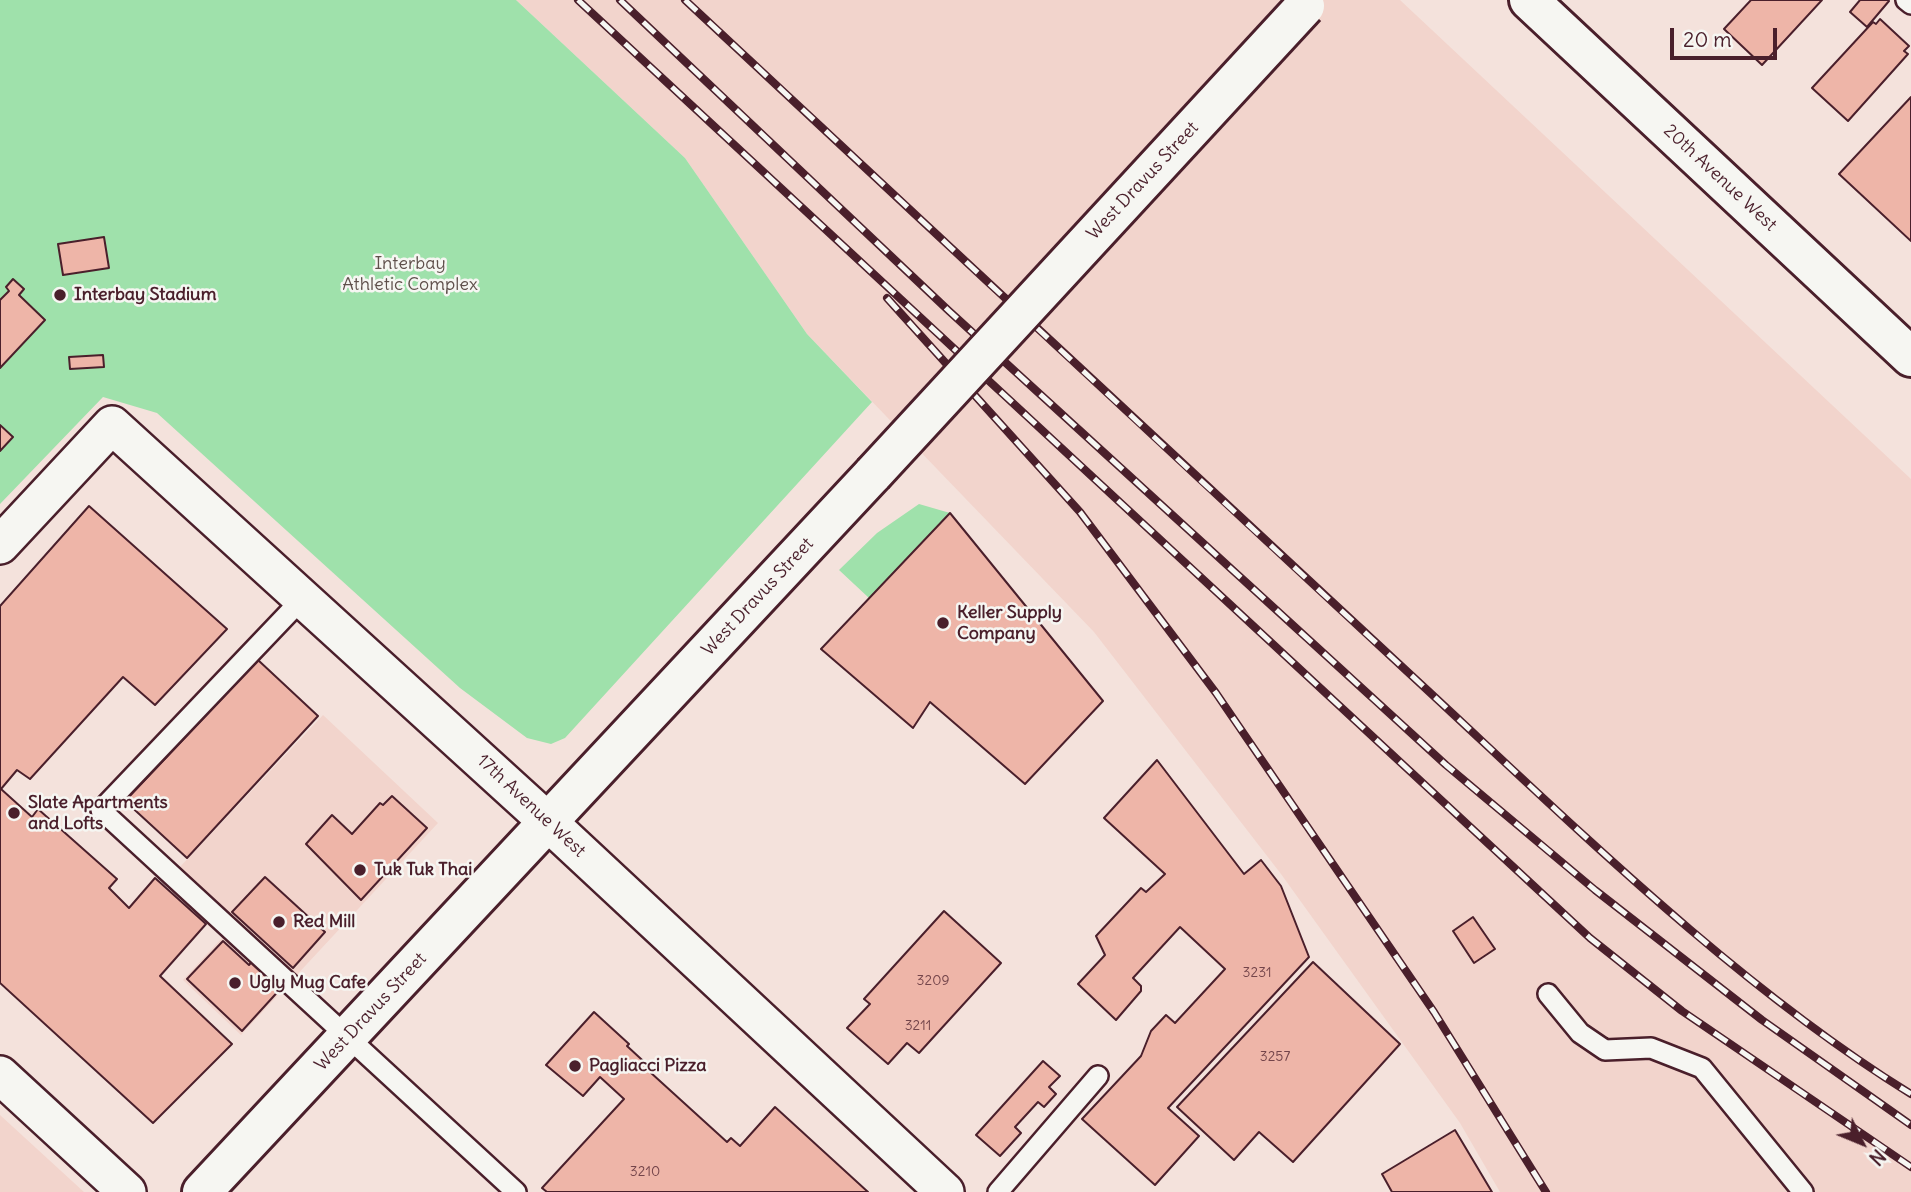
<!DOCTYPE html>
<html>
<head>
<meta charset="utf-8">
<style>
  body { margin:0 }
  #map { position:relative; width:1911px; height:1192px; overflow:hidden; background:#f4e2dc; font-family:Delius,sans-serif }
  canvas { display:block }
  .north { position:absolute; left:1827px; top:1108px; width:70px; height:70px; -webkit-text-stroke:5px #f6f6f2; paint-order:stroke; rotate:133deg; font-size:19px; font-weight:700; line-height:28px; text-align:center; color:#4a1f2b }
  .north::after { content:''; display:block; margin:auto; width:24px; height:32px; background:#4a1f2b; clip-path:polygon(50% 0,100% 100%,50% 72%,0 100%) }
  .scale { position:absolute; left:1670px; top:28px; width:107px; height:32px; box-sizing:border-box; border:4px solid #4a1f2b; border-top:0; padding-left:9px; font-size:21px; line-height:24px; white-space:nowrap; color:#4a1f2b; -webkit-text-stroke:5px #f6f6f2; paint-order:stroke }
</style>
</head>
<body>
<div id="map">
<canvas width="1911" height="1192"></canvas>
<div class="north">N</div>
<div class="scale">20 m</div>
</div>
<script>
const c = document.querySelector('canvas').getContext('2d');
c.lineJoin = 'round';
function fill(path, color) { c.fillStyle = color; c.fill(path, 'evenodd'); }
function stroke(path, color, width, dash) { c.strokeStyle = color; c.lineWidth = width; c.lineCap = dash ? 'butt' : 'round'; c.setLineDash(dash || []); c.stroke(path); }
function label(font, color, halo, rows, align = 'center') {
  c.font = font + ' Delius,sans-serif'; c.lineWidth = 5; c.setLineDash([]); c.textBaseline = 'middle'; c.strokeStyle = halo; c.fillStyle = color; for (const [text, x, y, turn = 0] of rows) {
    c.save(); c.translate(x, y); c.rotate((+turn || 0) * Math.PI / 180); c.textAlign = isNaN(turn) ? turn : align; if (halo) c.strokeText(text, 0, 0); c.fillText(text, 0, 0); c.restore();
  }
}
fill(new Path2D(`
  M516 0H1400L1911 479V1192H1500L1460 1123 1281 874 1094 632 807 334 685 158Z
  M323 715 438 823 241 1035 183 980 236 923 178 869Z
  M0 1115 84 1192H0Z`), '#f2d4cc');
fill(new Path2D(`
  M0 0H516L685 158 807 334 872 402 565 738 551 744 527 738 460 688 157 413 103 397 0 504Z
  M919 504 950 513 869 598 839 570 877 533Z`), '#9fe1ab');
const building = new Path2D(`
  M1751 0H1822L1762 65 1724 29Z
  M1860 0H1888L1889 1 1867 27 1850 12Z
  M1880 19 1909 46 1904 51 1908 54 1848 121 1812 88 1873 22 1876 24Z
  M1911 97V241L1839 174Z
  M104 237 109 268 63 275 58 244Z
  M13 279 24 289 19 295 45 320 0 368V300L9 291 6 287Z
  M103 355 104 367 70 369 69 357Z
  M0 425 13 437 0 451Z
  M89 506 227 629 155 705 123 677 30 779 17 770 1 789 32 817 38 809 117 879 109 888 129 908 155 878 206 924 160 976 232 1044 153 1123 0 983V606Z
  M950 513 1103 701 1025 784 930 702 913 728 821 649Z
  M258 660 318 716 187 858 125 801Z
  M1157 760 1244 874 1261 860 1281 886 1309 957 1168 1108 1199 1136 1155 1185 1082 1119 1141 1056 1151 1031 1166 1015 1175 1023 1225 969 1180 927 1133 978 1141 986V991L1116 1020 1078 984 1105 955 1096 936 1141 888 1146 892 1165 874 1104 818Z
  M392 796 427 828 361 900 306 844 332 815 352 834 380 803 383 805Z
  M265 877 325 932 293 968 232 912Z
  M944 911 1001 963 919 1053 907 1043 888 1064 847 1028 870 1004 864 999Z
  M1473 917 1495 949 1474 963 1453 931Z
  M223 941 249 965 254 959 283 986 242 1031 187 979Z
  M1313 962 1400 1044 1293 1162 1259 1132 1234 1160 1177 1107Z
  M594 1012 629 1044 627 1046 653 1070 650 1072 727 1142 731 1138 740 1146 775 1107 868 1192H547L542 1188 624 1099 600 1077 583 1096 546 1065Z
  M1043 1061 1060 1076 1049 1087 1056 1094 1044 1107 1038 1102 1015 1127 1021 1133 1000 1156 976 1135Z
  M1455 1130 1492 1192H1392L1382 1174Z`);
fill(building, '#eeb5a8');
stroke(building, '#4a1f2b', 2);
const lane = new Path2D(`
  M1906 0 1911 4
  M303 598 101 810 516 1192
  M1548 994 1580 1033 1605 1050 1651 1048 1702 1068 1803 1192
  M998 1192 1098 1076`);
const street = new Path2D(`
  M0 545 112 425 548 822 945 1192
  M0 1075 127 1192`);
const secondary = new Path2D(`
  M1529 0 1911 357
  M202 1192 873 474`);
stroke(lane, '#4a1f2b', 24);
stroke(street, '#4a1f2b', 42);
stroke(secondary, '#4a1f2b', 44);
stroke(lane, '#f6f6f2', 19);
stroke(street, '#f6f6f2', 37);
stroke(secondary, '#f6f6f2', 38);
const rail = new Path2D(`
  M578 0 1590 938 1682 1011 1911 1167
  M620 0 949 311 1446 765 1595 890 1762 1020 1911 1125
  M685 0C927 225 1168 451 1411 675 1566 818 1732 983 1911 1094
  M887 298 1080 512 1216 693 1434 1012 1546 1192`);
stroke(rail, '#4a1f2b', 8);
stroke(rail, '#f6f6f2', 5, [16]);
const secondaryBridge = new Path2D(`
  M873 474 1305 6`);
stroke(secondaryBridge, '#4a1f2b', 44, []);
stroke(secondaryBridge, '#f6f6f2', 38);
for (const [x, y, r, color] of [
  [60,295,7,"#4a1f2b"],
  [943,623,7,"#4a1f2b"],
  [14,813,7,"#4a1f2b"],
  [360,870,7,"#4a1f2b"],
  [279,922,7,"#4a1f2b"],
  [235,983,7,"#4a1f2b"],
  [575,1066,7,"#4a1f2b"]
]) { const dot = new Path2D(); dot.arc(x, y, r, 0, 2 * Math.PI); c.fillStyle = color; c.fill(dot); stroke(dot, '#f6f6f2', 2.5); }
label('14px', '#73444a', null, [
  ["3231",1257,973],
  ["3209",933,981],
  ["3211",918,1026],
  ["3257",1275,1057],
  ["3210",645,1172]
]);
label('18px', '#4a1f2b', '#f6f6f2', [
  ["20th Avenue West",1720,178,43],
  ["West Dravus Street",1143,181,-47],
  ["West Dravus Street",758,597,-47],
  ["17th Avenue West",531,806,43],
  ["West Dravus Street",371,1012,-47]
]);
label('18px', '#5f504b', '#f6f6f2', [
  ["Interbay",410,264],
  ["Athletic Complex",410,285]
]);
label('bold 18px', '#4a1f2b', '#f6f6f2', [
  ["Interbay Stadium",74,295],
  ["Keller Supply",957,613],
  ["Company",957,634],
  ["Slate Apartments",28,803],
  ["and Lofts",28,824],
  ["Tuk Tuk Thai",374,870],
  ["Red Mill",293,922],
  ["Ugly Mug Cafe",249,983],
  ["Pagliacci Pizza",589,1066]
], 'left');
</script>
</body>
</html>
